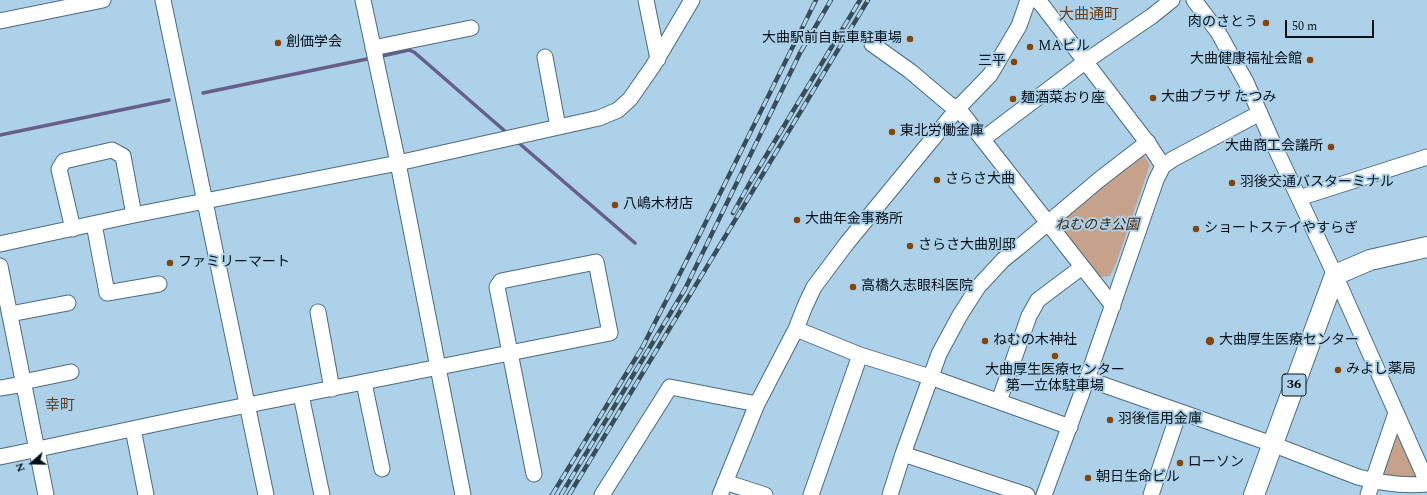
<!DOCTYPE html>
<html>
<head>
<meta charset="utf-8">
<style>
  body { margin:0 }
  #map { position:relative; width:1427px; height:495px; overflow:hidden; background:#acd1e9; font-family:Spectral,serif }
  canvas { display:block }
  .north { position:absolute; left:12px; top:443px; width:40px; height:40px; -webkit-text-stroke:3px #acd1e9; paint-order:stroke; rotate:250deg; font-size:11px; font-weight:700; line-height:16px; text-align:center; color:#041119 }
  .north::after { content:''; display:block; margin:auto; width:14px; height:18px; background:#041119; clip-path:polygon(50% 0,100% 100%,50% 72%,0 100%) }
  .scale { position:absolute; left:1285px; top:20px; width:89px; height:18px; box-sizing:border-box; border:2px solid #041119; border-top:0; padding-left:5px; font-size:12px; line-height:14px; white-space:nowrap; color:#041119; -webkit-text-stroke:3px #acd1e9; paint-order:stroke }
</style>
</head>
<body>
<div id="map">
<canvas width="1427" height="495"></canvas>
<div class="north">N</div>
<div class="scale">50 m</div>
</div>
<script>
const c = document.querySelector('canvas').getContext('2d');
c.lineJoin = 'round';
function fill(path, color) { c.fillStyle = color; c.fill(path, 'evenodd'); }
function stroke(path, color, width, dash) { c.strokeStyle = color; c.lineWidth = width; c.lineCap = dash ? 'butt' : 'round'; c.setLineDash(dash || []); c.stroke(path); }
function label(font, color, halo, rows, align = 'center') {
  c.font = font + ' Spectral,"Noto Sans JP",serif'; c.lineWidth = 4; c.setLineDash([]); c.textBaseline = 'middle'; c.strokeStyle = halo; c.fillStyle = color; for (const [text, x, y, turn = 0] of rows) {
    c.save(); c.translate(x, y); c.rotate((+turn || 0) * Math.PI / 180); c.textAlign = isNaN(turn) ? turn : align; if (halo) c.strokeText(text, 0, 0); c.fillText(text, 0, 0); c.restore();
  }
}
fill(new Path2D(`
  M1142 153 1150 165 1117 261 1110 276 1100 277 1056 222Z
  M1396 436 1400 438 1417 478 1381 476 1392 437Z`), '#c6a28a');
stroke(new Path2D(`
  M382 56 409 50 414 52 506 132
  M203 93 367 59
  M0 135 169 100
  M520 144 635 243`), '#675f8a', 3.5);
const minor = new Path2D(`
  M163 0 266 495
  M363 0 398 163 463 495
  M646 0 658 59
  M1037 0 1042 5 1150 146 1163 166
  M1194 0 1218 32 1246 82 1273 143 1335 275 1427 482
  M0 21 103 0
  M872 44 910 71 949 104 958 108 1113 306
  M373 48 471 28
  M545 57 558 127
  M983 139 1086 61 1152 16 1172 0
  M1299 198 1427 157
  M94 224 107 293 159 284
  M73 229 59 169 64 161 112 150 123 156 134 215
  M0 244 134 215 398 163 599 118 618 110 630 99 653 66 692 0
  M0 266 46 495
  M318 312 332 389
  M10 314 68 303
  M796 329 860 355 930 377 1070 427
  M1087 379 1272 444 1358 477C1380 483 1404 486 1427 484
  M23 382 71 372
  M364 383 382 469
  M0 388 24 384
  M301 395 322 495
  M999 401 1029 316 1038 300 1082 267
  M133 429 146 495
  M903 454 1027 495
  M0 457C83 440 165 421 248 405 368 381 489 358 610 333L596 262 501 281 497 287 534 474
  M725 482 765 495
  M602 495 670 387 757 404
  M720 495 757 404 796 329 805 306 814 287 847 243 958 108 990 75 1019 26 1028 0
  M811 495 860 355
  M890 495 903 454 939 354 960 315 978 287 1003 260 1018 248 1100 179 1148 142
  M1044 495 1087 379 1156 180 1163 166 1173 159 1260 113
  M1151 495 1179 412
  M1368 495 1396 413`);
const major = new Path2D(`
  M1254 495 1335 275 1370 260 1427 247`);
stroke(minor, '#4a6c81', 17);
stroke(major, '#4a6c81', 22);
stroke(minor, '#fff', 15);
stroke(major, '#fff', 20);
const rail = new Path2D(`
  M733 213 752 179 860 0
  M642 348 691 252 816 0
  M552 495 645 343
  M561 495 685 289 800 53 831 0
  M569 495 868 0`);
stroke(rail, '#384d5a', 4.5);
stroke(rail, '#acd1e9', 3, [9]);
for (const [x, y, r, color] of [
  [1266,23,4,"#844507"],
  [910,39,4,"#844507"],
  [278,43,4,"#844507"],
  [1030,47,4,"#844507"],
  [1310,60,4,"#844507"],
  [1014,62,4,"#844507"],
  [1153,98,4,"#844507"],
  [1013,99,4,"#844507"],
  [892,132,4,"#844507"],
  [1331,147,4,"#844507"],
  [937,180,4,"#844507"],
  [1232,183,4,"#844507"],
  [615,205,4,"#844507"],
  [797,220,4,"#844507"],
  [1196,229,4,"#844507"],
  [910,246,4,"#844507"],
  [170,263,4,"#844507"],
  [853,287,4,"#844507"],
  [985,341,4,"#844507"],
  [1210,341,5,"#844507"],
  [1055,356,4,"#844507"],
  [1338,370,4,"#844507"],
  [1110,420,4,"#844507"],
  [1180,463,4,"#844507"],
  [1088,478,4,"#844507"]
]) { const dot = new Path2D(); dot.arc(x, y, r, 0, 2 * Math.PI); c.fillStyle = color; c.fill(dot); stroke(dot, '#acd1e9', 1.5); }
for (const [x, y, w] of [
  [1294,385,24]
]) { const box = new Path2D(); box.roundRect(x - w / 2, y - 11, w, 22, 3); c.fillStyle = '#acd1e9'; c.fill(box); stroke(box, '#041119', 1); }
label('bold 13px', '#041119', null, [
  ["36",1294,385]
]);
label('14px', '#041119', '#acd1e9', [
  ["肉のさとう",1258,23,"right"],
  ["大曲駅前自転車駐車場",902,39,"right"],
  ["創価学会",286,43],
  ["MAビル",1038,47],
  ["大曲健康福祉会館",1302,60,"right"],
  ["三平",1006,62,"right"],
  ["大曲プラザ たつみ",1161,98],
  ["麺酒菜おり座",1021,99],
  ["東北労働金庫",900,132],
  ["大曲商工会議所",1323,147,"right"],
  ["さらさ大曲",945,180],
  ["羽後交通バスターミナル",1240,183],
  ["八嶋木材店",623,205],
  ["大曲年金事務所",805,220],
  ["ショートステイやすらぎ",1204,229],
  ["さらさ大曲別邸",918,246],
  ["ファミリーマート",178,263],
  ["高橋久志眼科医院",861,287],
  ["ねむの木神社",993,341],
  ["大曲厚生医療センター",1219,341],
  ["みよし薬局",1346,370],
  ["大曲厚生医療センター",1055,371,"center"],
  ["第一立体駐車場",1055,387,"center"],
  ["羽後信用金庫",1118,420],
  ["ローソン",1188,463],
  ["朝日生命ビル",1096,478]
], 'left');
label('italic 14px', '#4c2606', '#acd1e9', [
  ["ねむのき公園",1097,226]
]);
label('15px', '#673b16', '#acd1e9', [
  ["大曲通町",1089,16],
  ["幸町",60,407]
]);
</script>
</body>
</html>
